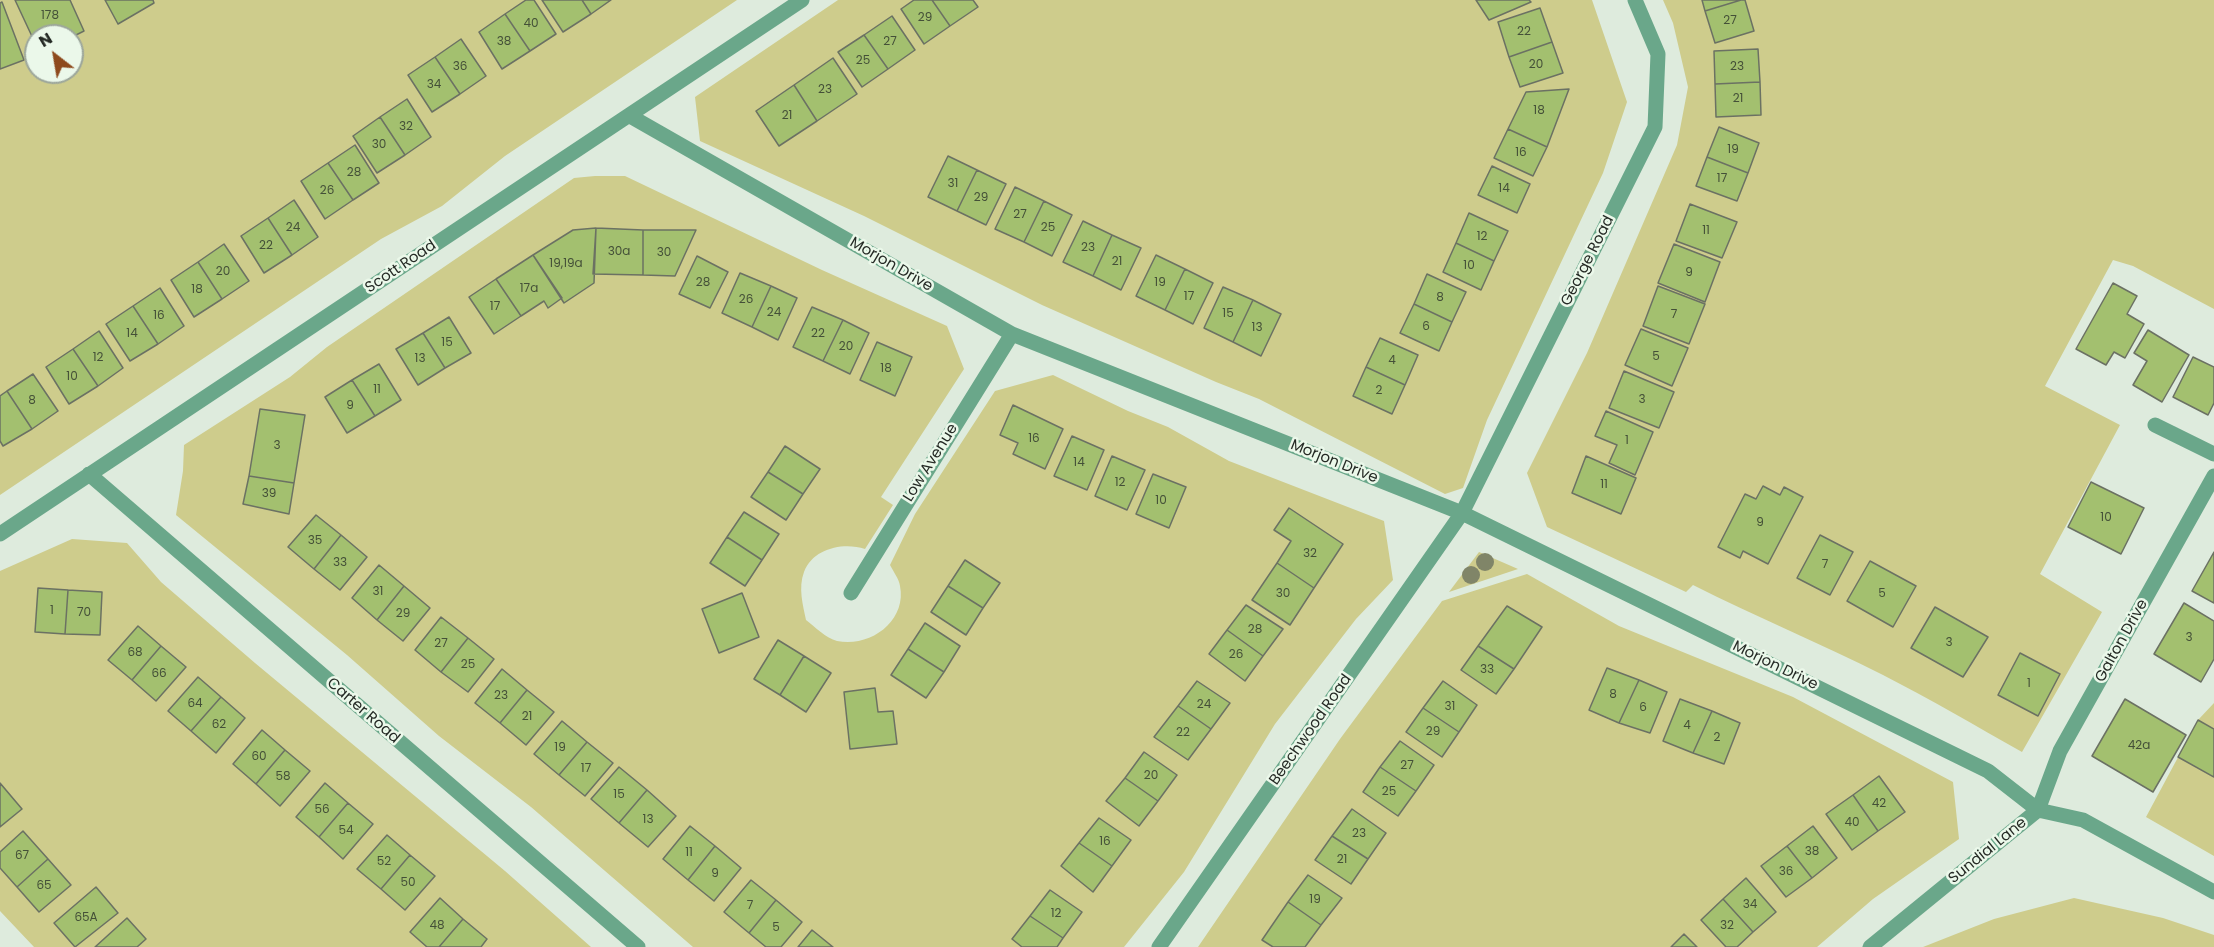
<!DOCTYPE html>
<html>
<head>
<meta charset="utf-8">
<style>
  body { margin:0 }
  #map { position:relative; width:2214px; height:947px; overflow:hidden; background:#deebdd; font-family:Poppins,sans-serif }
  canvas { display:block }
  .north { position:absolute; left:24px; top:24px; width:60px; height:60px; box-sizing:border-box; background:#ebf8ea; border:2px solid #9ca69b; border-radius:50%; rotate:329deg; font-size:16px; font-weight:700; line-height:24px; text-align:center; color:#252a25 }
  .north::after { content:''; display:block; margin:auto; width:21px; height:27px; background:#8e4a1d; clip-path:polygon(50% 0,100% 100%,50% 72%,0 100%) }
</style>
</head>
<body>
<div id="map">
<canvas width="2214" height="947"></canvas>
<div class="north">N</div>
</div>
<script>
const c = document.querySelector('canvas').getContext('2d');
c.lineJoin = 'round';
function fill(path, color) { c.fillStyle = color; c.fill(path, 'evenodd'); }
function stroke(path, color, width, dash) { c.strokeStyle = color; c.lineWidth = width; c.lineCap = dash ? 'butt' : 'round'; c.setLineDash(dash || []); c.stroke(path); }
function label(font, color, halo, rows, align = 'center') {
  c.font = font + ' Poppins,sans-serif'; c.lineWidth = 5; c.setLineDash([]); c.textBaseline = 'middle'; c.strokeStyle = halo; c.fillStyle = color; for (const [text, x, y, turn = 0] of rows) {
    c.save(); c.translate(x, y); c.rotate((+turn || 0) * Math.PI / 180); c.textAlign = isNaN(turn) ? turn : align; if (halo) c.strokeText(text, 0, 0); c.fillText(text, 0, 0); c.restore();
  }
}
fill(new Path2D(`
  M0 0H737L505 156 442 206 381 239 0 495ZM36 36H72V72H36Z
  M838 0H1592L1627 102 1603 173 1487 420 1463 488 1445 494 1259 399 1216 382 1042 305 864 216 700 141 695 97Z
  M1663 0H2214V309L2133 266 2113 260 2045 386 2120 425 2040 574 2102 612 2022 752C1976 726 1930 699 1883 675 1820 643 1756 617 1693 585L1686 592 1547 527 1527 473 1587 353 1677 145 1688 87 1673 23Z
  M595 176H625L822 270 947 326 964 369 881 497 893 505 865 549C844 542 813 548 804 572 798 588 803 605 806 620 815 627 826 638 837 641 870 648 907 621 900 586 899 579 893 571 890 565L915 514 995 391 1053 375 1128 411 1168 427 1229 461 1384 521 1393 580 1356 619 1275 724 1184 872 1124 947H693L531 807 439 736 347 655 176 515 183 471 184 445 290 377 327 347 574 178Z
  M72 539 127 543 161 582 255 663 505 871 591 947H34L0 911V571Z
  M1479 552 1518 569 1449 592Z
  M1527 574 1619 626 1793 697 1953 782 1959 839 1873 899 1817 947H1198L1340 739 1442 601Z
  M2214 703V856L2146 817 2198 720Z
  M2074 898 2163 918 2214 935V947H1923L1994 919Z`), '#cecc8c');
const building = new Path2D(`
  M15 0H70L84 31 72 37 36 36V45Z
  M105 0H153L154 3 118 24Z
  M526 0H534L556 34 530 51 505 14Z
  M542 0H582L591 14 563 32Z
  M582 0H611L591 14Z
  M914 0H932L950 26 924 44 901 9Z
  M932 0H973L978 7 950 26Z
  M1476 0H1529L1531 2 1489 20Z
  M1702 0H1741L1705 11Z
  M1741 0H1745L1754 31 1715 43 1705 11Z
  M2 2 24 60 0 69V3Z
  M1540 8 1552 42 1509 57 1498 22Z
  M505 14 530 51 502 69 479 32Z
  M892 16 915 50 888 69 864 35Z
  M864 35 888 69 862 87 838 52Z
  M461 39 486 76 460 94 435 57Z
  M1552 42 1563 73 1520 87 1509 57Z
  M1758 49 1760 82 1715 84 1714 51Z
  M435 57 460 94 432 112 408 75Z
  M833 58 857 94 817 121 794 85Z
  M1760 82 1761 115 1716 117 1715 84Z
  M794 85 817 121 779 146 756 111Z
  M1569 89 1547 147 1508 129 1526 92Z
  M407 99 431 137 405 155 380 117Z
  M380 117 405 155 377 173 353 136Z
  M1719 127 1759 143 1748 173 1707 157Z
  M1508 129 1547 147 1533 176 1494 158Z
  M355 145 379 183 353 200 328 163Z
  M948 156 977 170 957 211 928 197Z
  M1707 157 1748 173 1737 201 1696 186Z
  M328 163 353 200 325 219 301 181Z
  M1492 166 1530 184 1517 213 1478 195Z
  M977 170 1006 184 986 225 957 211Z
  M1015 187 1044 201 1024 242 995 229Z
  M294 200 318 237 292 255 268 218Z
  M1044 201 1072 215 1052 256 1024 242Z
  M1690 204 1737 222 1722 258 1676 241Z
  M1469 213 1508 231 1494 261 1456 243Z
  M268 218 292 255 264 273 241 236Z
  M1083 221 1112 235 1093 276 1063 262Z
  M596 228 594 283 564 303 533 255 573 230Z
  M596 228 643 230V275L593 274Z
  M643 230H696L675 276 643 275Z
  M1112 235 1141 248 1121 290 1093 276Z
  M1456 243 1494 261 1481 290 1443 272Z
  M224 244 249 281 222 299 198 262Z
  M1674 244 1720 262 1705 302 1658 283Z
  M533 255 562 298 548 308 544 301 521 316 496 279Z
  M1156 255 1185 269 1165 310 1136 296Z
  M697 256 728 272 710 308 679 294Z
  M198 262 222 299 194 317 171 280Z
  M1185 269 1213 283 1193 324 1165 310Z
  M740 273 771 286 752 327 722 313Z
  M1427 274 1466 292 1452 322 1414 304Z
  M496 279 521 316 494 334 469 297Z
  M2113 283 2137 296 2127 314 2144 324 2125 358 2114 352 2106 365 2076 349Z
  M771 286 797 298 778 340 752 327Z
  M1658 286 1705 304 1689 344 1643 326Z
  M1223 287 1253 300 1233 342 1204 328Z
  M160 288 184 326 158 344 133 306Z
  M1253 300 1281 314 1261 356 1233 342Z
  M1414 304 1452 322 1439 351 1400 333Z
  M133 306 158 344 130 361 106 324Z
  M812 307 843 320 823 361 793 347Z
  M449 317 471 353 445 368 423 333Z
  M843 320 869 333 850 374 823 361Z
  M1641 329 1688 348 1672 386 1625 365Z
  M2148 330 2189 355 2162 402 2133 385 2147 361 2134 353Z
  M99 331 123 368 98 386 73 349Z
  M423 333 445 368 418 385 396 349Z
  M1380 338 1418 355 1405 385 1366 367Z
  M877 342 912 357 895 396 860 380Z
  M73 349 98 386 69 404 46 367Z
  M2193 357 2214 367V403L2208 415 2173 397Z
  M379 364 401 400 375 416 352 380Z
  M1366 367 1405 385 1392 414 1353 396Z
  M1624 371 1674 392 1659 428 1609 408Z
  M33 374 58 411 32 429 7 391Z
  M352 380 375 416 347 433 325 397Z
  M7 391 32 429 3 446 0 441V396Z
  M1013 405 1063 429 1045 469 1013 454 1018 443 1000 435Z
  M260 409 305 415 294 483 249 476Z
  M1606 411 1653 432 1635 475 1609 463 1617 445 1595 436Z
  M1072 436 1104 450 1087 490 1054 476Z
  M785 446 820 469 803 494 768 472Z
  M1112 456 1145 470 1127 510 1095 496Z
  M1586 456 1636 478 1621 514 1572 493Z
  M768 472 803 494 786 520 751 497Z
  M1153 474 1186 487 1169 528 1136 514Z
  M249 476 294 483 289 514 243 504Z
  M2091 482 2144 508 2121 554 2068 527Z
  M1763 486 1780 495 1784 487 1803 497 1768 564 1743 551 1740 558 1718 547 1745 494 1756 499Z
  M1289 508 1343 544 1314 588 1277 563 1291 541 1274 530Z
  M744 512 779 534 762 560 727 537Z
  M316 515 341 535 314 569 288 547Z
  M341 535 367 557 340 590 314 569Z
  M1820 535 1853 552 1830 595 1797 578Z
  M727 537 762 560 745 586 710 563Z
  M2214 552V603L2192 591Z
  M965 560 1000 583 983 608 948 586Z
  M1870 561 1916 586 1893 627 1847 601Z
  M1277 563 1314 588 1290 625 1252 600Z
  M379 565 404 586 377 620 352 598Z
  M404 586 430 608 403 641 377 620Z
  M948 586 983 608 966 635 931 612Z
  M38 588 68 590 65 634 35 632Z
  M68 590 102 592 100 635 65 634Z
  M742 593 759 637 719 653 702 609Z
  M2184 603 2214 621V659L2201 682 2154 654Z
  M1246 605 1283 629 1263 656 1227 630Z
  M1507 606 1542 627 1514 669 1478 646Z
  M1935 607 1988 637 1963 677 1911 648Z
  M441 617 468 638 441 672 415 650Z
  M925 623 960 646 944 672 908 649Z
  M138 626 161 646 132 680 108 660Z
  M1227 630 1263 656 1245 681 1209 654Z
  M468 638 494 659 468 692 441 672Z
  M778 640 804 656 780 695 754 679Z
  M161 646 186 667 156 701 132 680Z
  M1478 646 1514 669 1496 694 1461 670Z
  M908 649 944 672 926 698 891 675Z
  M2020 653 2060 674 2038 716 1998 695Z
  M804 656 831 673 806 712 780 695Z
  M1607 668 1639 680 1619 723 1589 710Z
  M502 669 527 690 500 723 475 703Z
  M198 677 221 697 191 731 168 711Z
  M1639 680 1667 692 1650 733 1619 723Z
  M1197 681 1230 703 1211 729 1178 706Z
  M1443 681 1477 705 1459 732 1423 708Z
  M875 688 878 712 893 711 897 744 850 749 844 692Z
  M527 690 554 712 526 745 500 723Z
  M221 697 245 718 216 753 191 731Z
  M1680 699 1712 711 1693 753 1663 741Z
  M2125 699 2186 735 2153 792 2092 756Z
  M1178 706 1211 729 1188 760 1154 737Z
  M1423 708 1459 732 1442 757 1406 732Z
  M1712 711 1740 723 1724 764 1693 753Z
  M2198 720 2214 729V777L2178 757Z
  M562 721 587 742 559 775 534 754Z
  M262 730 285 750 256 784 233 764Z
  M1400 741 1434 765 1416 791 1380 767Z
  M587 742 613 763 585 796 559 775Z
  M285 750 310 771 280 806 256 784Z
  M1144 752 1177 775 1158 801 1125 778Z
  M619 767 647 790 619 823 591 799Z
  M1380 767 1416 791 1398 816 1363 792Z
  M1879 776 1905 812 1878 831 1853 795Z
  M1125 778 1158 801 1139 826 1106 801Z
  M0 783 22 809 0 827Z
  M325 783 348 803 319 837 296 817Z
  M647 790 676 816 648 847 619 823Z
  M1853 795 1878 831 1852 850 1826 814Z
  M348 803 373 824 343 859 319 837Z
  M1352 809 1386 833 1368 859 1332 836Z
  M1099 818 1131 840 1112 866 1079 843Z
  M690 826 715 846 688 880 663 859Z
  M1813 826 1837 858 1812 878 1787 846Z
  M23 831 48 859 17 887 0 868V852Z
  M387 835 410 855 381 889 357 869Z
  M1332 836 1368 859 1351 884 1315 860Z
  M1079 843 1112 866 1093 892 1061 866Z
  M715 846 741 868 714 901 688 880Z
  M1787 846 1812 878 1786 897 1761 866Z
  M410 855 435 876 405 910 381 889Z
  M48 859 71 885 39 912 17 887Z
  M1308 875 1342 898 1321 925 1288 902Z
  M1746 878 1776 912 1753 932 1723 899Z
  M751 880 776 900 749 933 724 912Z
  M96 887 118 913 75 947 54 923Z
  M1050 890 1082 912 1063 938 1030 916Z
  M440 898 463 919 439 947H427L410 932Z
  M1723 899 1753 932 1737 947H1726L1701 920Z
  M776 900 802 922 781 947H766L749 933Z
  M1288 902 1321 925 1305 947H1273L1262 940Z
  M1030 916 1063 938 1057 947H1022L1012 939Z
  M127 918 146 939 137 947H95Z
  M463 919 487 939 481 947H439Z
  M812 930 833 947H798Z
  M1684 934 1697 947H1671Z`);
fill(building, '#a3c06f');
stroke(building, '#6b7163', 1.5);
stroke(new Path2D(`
  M630 116 1012 334 1462 513 1988 771 2038 810 2060 751 2214 476
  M2155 425 2214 454
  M89 474 638 947
  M0 534 802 0
  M851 593 1012 334
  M1159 947 1462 513 1655 127 1658 54 1635 0
  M1870 947 2038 810 2083 820 2214 892`), '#6aa78a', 15);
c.fillStyle = '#808568';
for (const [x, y] of [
  [1485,562],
  [1471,575]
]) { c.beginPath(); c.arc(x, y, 9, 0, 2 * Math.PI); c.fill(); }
label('12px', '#445038', null, [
  ["178",50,16],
  ["29",925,18],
  ["27",1730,21],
  ["40",531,24],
  ["22",1524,32],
  ["38",504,42],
  ["27",890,42],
  ["25",863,61],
  ["20",1536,65],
  ["36",460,67],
  ["23",1737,67],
  ["34",434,85],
  ["23",825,90],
  ["21",1738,99],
  ["18",1539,111],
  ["21",787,116],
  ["32",406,127],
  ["30",379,145],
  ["19",1733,150],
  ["16",1521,153],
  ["28",354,173],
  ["17",1722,179],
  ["31",953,184],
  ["14",1504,189],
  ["26",327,191],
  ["29",981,198],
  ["27",1020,215],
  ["24",293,228],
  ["25",1048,228],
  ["11",1706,231],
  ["12",1482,237],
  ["22",266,246],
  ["23",1088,248],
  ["30a",619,252],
  ["30",664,253],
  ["21",1117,262],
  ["19,19a",566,264],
  ["10",1469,266],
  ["20",223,272],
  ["9",1689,273],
  ["28",703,283],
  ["19",1160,283],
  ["17a",529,289],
  ["18",197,290],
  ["17",1189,297],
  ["8",1440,298],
  ["26",746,300],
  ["17",495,307],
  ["24",774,313],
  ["15",1228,314],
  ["7",1674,315],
  ["16",159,316],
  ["6",1426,327],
  ["13",1257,328],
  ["14",132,334],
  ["22",818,334],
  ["15",447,343],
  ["20",846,347],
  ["5",1656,357],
  ["12",98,358],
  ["13",420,359],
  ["4",1392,361],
  ["18",886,369],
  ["10",72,377],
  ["11",377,390],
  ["2",1379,391],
  ["3",1642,400],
  ["8",32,401],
  ["9",350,406],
  ["16",1034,439],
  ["1",1627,441],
  ["3",277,446],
  ["14",1079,463],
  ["12",1120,483],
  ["11",1604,485],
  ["39",269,494],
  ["10",1161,501],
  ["10",2106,518],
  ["9",1760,523],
  ["35",315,541],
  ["32",1310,554],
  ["33",340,563],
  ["7",1825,565],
  ["31",378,592],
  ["30",1283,594],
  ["5",1882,594],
  ["1",52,611],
  ["70",84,613],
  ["29",403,614],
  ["28",1255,630],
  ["3",2189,638],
  ["3",1949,643],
  ["27",441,644],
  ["68",135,653],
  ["26",1236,655],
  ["25",468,665],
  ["33",1487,670],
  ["66",159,674],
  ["1",2029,684],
  ["8",1613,695],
  ["23",501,696],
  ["64",195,704],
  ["24",1204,705],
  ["31",1450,707],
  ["6",1643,708],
  ["21",527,717],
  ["62",219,725],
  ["4",1687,726],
  ["29",1433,732],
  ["22",1183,733],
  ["2",1717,738],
  ["42a",2139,746],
  ["19",560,748],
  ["60",259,757],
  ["27",1407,766],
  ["17",586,769],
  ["20",1151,776],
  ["58",283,777],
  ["25",1389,792],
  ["15",619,795],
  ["42",1879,804],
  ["56",322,810],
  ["13",648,820],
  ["40",1852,823],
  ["54",346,831],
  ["23",1359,834],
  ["16",1105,842],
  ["38",1812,852],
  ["11",689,853],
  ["67",22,856],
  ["21",1342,860],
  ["52",384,862],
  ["36",1786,872],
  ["9",715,874],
  ["50",408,883],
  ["65",44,886],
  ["19",1315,900],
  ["34",1750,905],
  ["7",750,906],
  ["12",1056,914],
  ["65A",86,918],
  ["48",437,926],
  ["32",1727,926],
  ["5",776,928]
]);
label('15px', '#252a25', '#ebf8ea', [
  ["George Road",1588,261,-63],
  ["Morjon Drive",891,265,30],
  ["Scott Road",401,267,-34],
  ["Morjon Drive",1334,462,22],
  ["Low Avenue",931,463,-58],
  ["Galton Drive",2122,641,-61],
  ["Morjon Drive",1775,666,26],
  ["Carter Road",363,711,41],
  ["Beechwood Road",1311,730,-55],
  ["Sundial Lane",1988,851,-39]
]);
</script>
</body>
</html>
